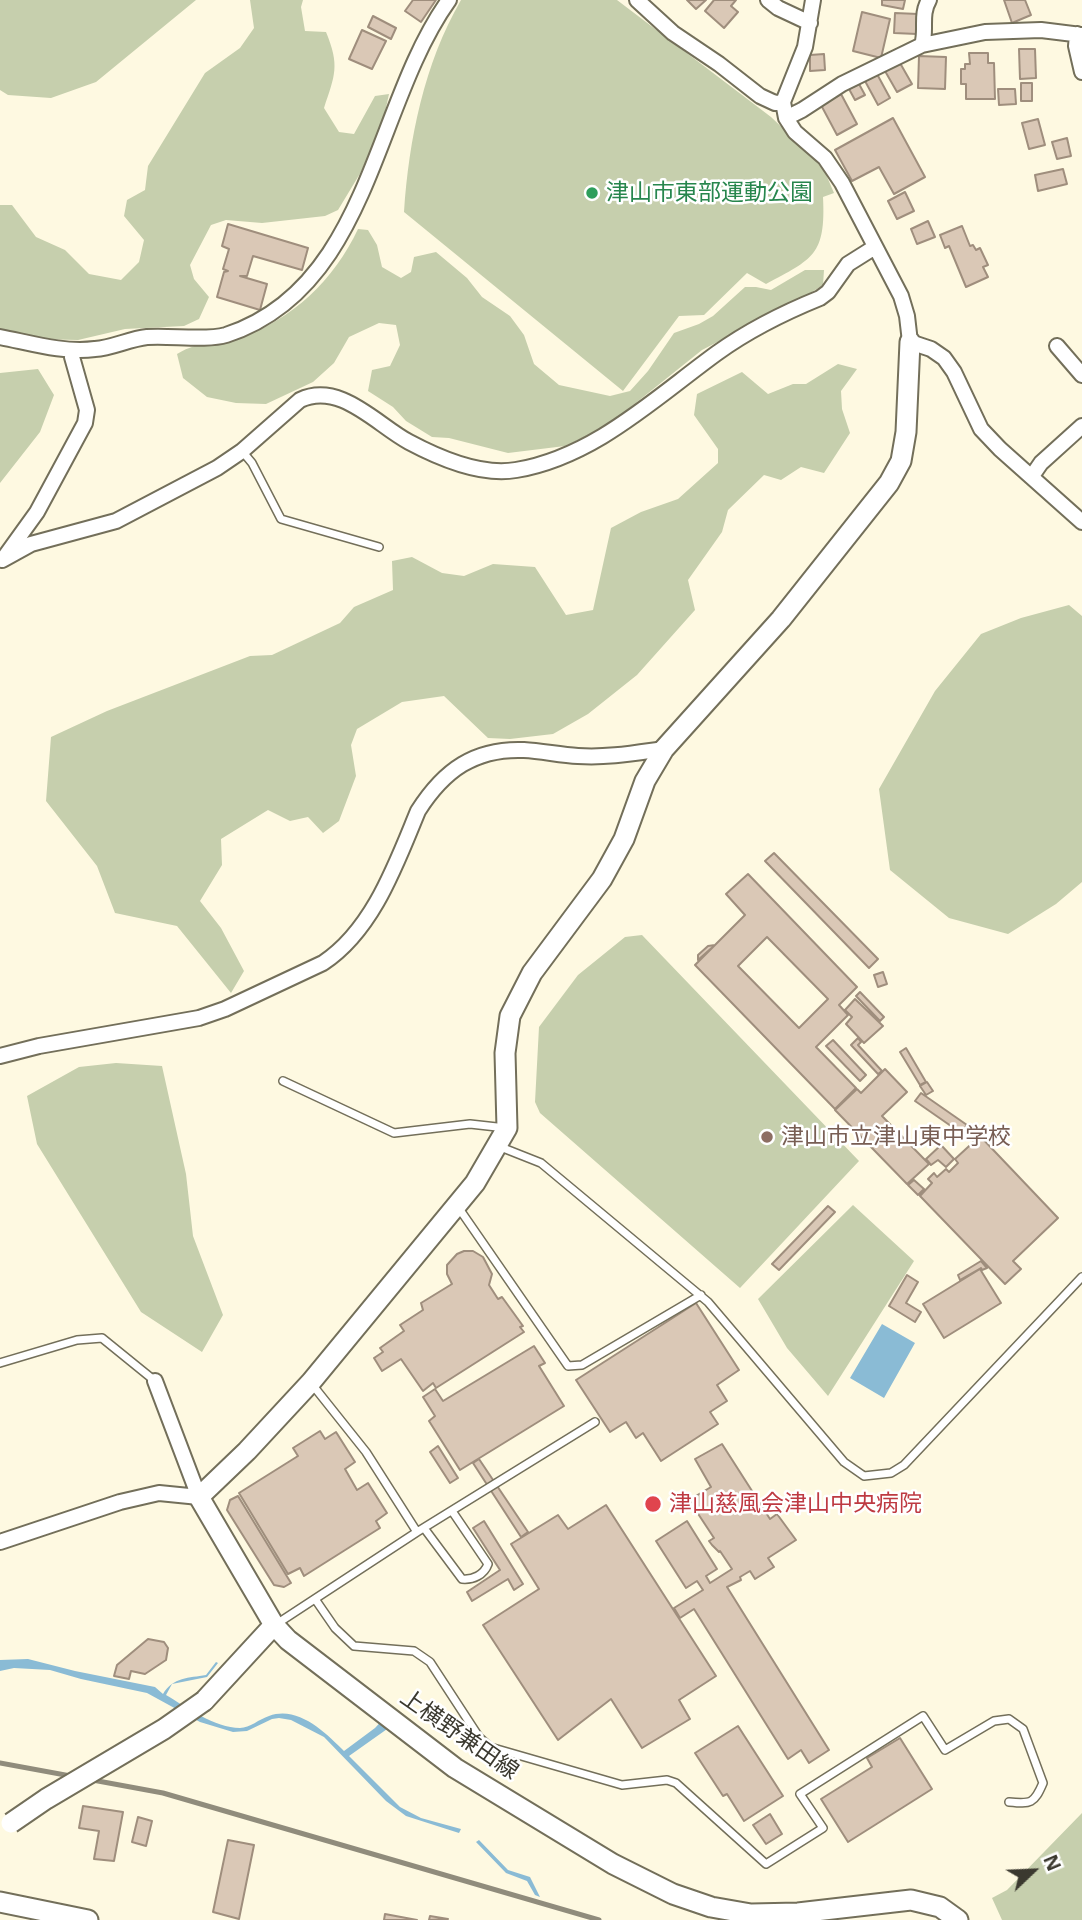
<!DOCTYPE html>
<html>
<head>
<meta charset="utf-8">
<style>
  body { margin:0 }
  #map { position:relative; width:1082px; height:1920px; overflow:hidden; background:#fef9e1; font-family:"Open Sans",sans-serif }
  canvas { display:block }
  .north { position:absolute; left:998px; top:1836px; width:70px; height:70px; -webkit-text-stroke:5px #fff; paint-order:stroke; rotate:67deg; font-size:19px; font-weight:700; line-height:28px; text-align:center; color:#3b392f }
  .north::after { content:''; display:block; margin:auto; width:24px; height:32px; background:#3b392f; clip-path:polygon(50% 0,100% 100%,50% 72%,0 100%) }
</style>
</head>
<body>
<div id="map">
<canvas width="1082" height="1920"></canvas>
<div class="north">N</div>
</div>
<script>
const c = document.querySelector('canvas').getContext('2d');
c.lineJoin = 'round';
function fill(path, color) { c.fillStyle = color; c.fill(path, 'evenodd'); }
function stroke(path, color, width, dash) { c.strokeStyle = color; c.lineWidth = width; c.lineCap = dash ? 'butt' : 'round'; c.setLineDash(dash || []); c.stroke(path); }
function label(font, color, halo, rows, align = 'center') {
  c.font = font + ' "Open Sans","Noto Sans JP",sans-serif'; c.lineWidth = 5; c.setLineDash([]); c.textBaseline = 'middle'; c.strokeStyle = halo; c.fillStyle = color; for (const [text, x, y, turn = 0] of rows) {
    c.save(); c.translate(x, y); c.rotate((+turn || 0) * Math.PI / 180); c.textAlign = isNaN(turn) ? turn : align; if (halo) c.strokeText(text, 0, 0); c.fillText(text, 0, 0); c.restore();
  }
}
fill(new Path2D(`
  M0 0H196L96 82 51 98 8 95 0 90Z
  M250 0H303L301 7 305 31 326 32C340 66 335 75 324 108L339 132 354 134 375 96 389 94 384 117 361 172 338 210 325 216 262 223 226 220 211 225 190 265 194 279 209 297 199 319 184 326 125 329 78 340 37 339 0 333V205H12L36 237 65 250 89 274 121 280 139 262 144 240 124 216 127 200 145 190 148 166 205 73 240 48 254 28Z
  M461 0H617L771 117 810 154 825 172 834 193 823 197C826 255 813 259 766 284L747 273 704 315 679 316 623 391 404 212C409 139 424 64 461 0Z
  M358 229 368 230 377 245 382 267 401 278 411 272 414 257 436 252 467 278 482 297 510 316 524 335 534 364 559 385 610 396 630 391 648 371 674 333 699 324 713 316 745 287H756L771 290 805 270H824L823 285 804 297 702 350 607 426 565 446 508 453 449 438 432 437 406 421 393 407 368 391 372 370 390 366 400 345 396 325 379 323 349 337 334 363 313 382 266 404 236 403 207 397 183 378 177 354C202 339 215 346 239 338 292 320 334 280 358 229Z
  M838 364 857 369 841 391 842 409 850 433 824 473 801 467 781 480 764 475 728 510 722 532 688 580 695 610 637 675 588 714 553 734 510 739 488 738 444 696 402 702 357 729 351 745 356 776 339 821 323 833 308 817 290 821 268 810 221 839 222 865 200 901 221 928 244 971 231 993 177 926 115 913 97 866 46 801 51 737 107 711 250 656 272 655 340 623 354 607 393 590 392 561 412 557 442 573 464 576 493 564 535 567 566 615 593 610 611 528 641 512 678 499 718 463V449L694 415 697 394 742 372 768 394 793 384H806Z
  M38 369 54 395 40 432 0 483V373Z
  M1069 605 1082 616V882L1056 904 1008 934 949 918 890 870 879 789 935 691 981 634 1021 618Z
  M642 935 859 1161 740 1288 540 1113 535 1102 539 1027 578 975 625 937Z
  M116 1063 162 1066 186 1174 193 1236 223 1315 202 1352 141 1312 37 1144 27 1096 79 1067Z
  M853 1205 914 1261 828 1396 787 1348 758 1299Z
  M1082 1813V1920H1002L992 1898 1007 1890Z`), '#c6cfad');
fill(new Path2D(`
  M882 1324 915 1343 884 1398 850 1378Z
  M28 1659 75 1671 155 1687 163 1694C173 1677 189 1678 206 1675L216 1662 218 1663 207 1677 172 1684 166 1695C186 1707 215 1728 240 1728 250 1728 259 1719 269 1716 298 1705 326 1733 344 1751L375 1728 389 1713 397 1722 349 1756 400 1807 421 1818 461 1829 459 1833 406 1816 386 1801 324 1737 291 1720 279 1718 272 1719 247 1731 233 1732 200 1722 147 1693 81 1679 50 1670 14 1668 0 1671V1660Z
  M479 1840 508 1870 530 1877 540 1897 535 1895 527 1881 506 1873 476 1842Z`), '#8abbd5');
const building = new Path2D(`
  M413 0H436L421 22 405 11Z
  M687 0H706L696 9Z
  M714 0H736L731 6 738 12 724 28 705 11Z
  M882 0H905L903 9 882 5Z
  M1004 0H1025L1031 15 1012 23Z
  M862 12 890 19 881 58 853 51Z
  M895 13 918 14 917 34 894 33Z
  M373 16 396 28 391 39 368 27Z
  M362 30 386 41 372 69 349 59Z
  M1019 49H1035L1036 78 1020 79Z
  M969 53H988V63H994L995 99H966V84H961V69H965V64H970Z
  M824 54 825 70 810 71V55Z
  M919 56 946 57 945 89 918 88Z
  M900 63 912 84 897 92 885 71Z
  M877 74 890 98 878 105 865 81Z
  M1021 83H1032V101H1021Z
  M859 84 865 95 855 100 849 89Z
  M998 89H1015L1016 104 999 105Z
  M841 94 857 124 837 135 821 105Z
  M893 118 925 177 894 194 879 167 852 181 835 150Z
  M1038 119 1045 145 1029 149 1022 123Z
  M1067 138 1071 156 1057 159 1052 142Z
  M1063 169 1067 184 1038 191 1035 175Z
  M905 192 914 211 897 219 888 201Z
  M928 221 935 237 917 244 911 229Z
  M228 224 308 248 302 270 253 256 247 276H240L267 284 260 310 217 297 224 272 228 271 223 269 229 249 222 246Z
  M962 226 970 246 973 245 976 250 980 248 988 265 983 267 988 277 966 287 949 246 945 248 940 235Z
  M774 853 878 959 869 968 765 861Z
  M748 874 857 987 839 1005 848 1015 816 1047 856 1088 835 1109 695 965 745 915 726 894ZM767 937 828 999 799 1028 738 966Z
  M715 945 698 960V955L708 946Z
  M883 972 887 984 878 987 874 975Z
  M860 992 884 1017 880 1021 856 996Z
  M855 999 883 1026 864 1043 846 1024 852 1017 845 1010Z
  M858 1038 861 1042 858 1045 882 1071 878 1074 851 1045Z
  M833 1040 866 1075 860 1081 826 1046Z
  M906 1048 926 1082 920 1085 900 1052Z
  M885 1069 907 1092 882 1116 929 1164 907 1184 835 1110 857 1089 861 1093Z
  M927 1082 933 1091 926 1095 920 1086Z
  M921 1093 967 1125 961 1133 915 1101Z
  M980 1136 1058 1218 1013 1261 1021 1269 1005 1284 920 1196 932 1183 928 1179 934 1173 937 1177 946 1169 949 1172 958 1163 955 1159Z
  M941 1145 954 1159 946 1167 938 1160 931 1165 926 1159Z
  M914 1180 924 1189 918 1195 908 1185Z
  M828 1206 835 1212 779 1270 772 1264Z
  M464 1251H473L483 1257 492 1274 489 1285 498 1299 502 1297 523 1326 520 1327 524 1332 436 1388 433 1383 423 1391 401 1359 382 1371 374 1358 383 1352 380 1348 404 1331 400 1325 423 1310 421 1303 452 1284 447 1274V1265L457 1254Z
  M981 1261 987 1268 982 1270 981 1268 960 1280 958 1275Z
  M980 1269 1001 1303 944 1338 923 1304Z
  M907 1275 918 1282 906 1303 921 1312 915 1322 889 1306Z
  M696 1303 739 1370 717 1385 727 1401 710 1412 718 1424 661 1461 643 1433 636 1438 626 1422 610 1432 576 1380Z
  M534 1346 545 1363 539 1366 564 1406 460 1470 429 1421 435 1416 423 1397 435 1389 443 1401Z
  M320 1431 325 1439 336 1432 355 1462 345 1469 357 1490 368 1483 387 1513 376 1521 380 1528 304 1576 300 1568 288 1574 239 1493 298 1456 293 1448Z
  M722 1444 770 1519 777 1514 796 1540 768 1558 774 1567 755 1579 750 1571 740 1577 741 1580 727 1587 829 1750 809 1763 801 1750 788 1759 694 1609 680 1618 674 1608 703 1590 697 1581 686 1588 656 1541 687 1521 717 1569 706 1576 710 1583 732 1569 720 1551 719 1552 712 1545 709 1541 714 1538 689 1500 711 1487 695 1459Z
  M438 1446 458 1478 450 1483 430 1452Z
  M479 1459 528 1532 521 1537 473 1463Z
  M238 1496 291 1583 284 1587 274 1585 227 1510 230 1500Z
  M606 1505 716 1676 679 1700 690 1719 642 1748 611 1699 558 1740 483 1625 539 1589 511 1544 558 1515 568 1529Z
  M484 1521 523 1584 514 1590 508 1579 472 1601 467 1592 500 1570 473 1528Z
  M148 1639 164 1642 168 1648 166 1660 145 1674 131 1671 129 1679 114 1676 117 1665Z
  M738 1726 783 1796 744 1821 727 1794 723 1796 695 1753Z
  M900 1738 932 1789 848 1842 821 1799 872 1767 867 1758Z
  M83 1806 123 1812 114 1861 94 1859 99 1831 79 1828Z
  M770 1814 782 1834 766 1844 753 1825Z
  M138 1817 152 1821 146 1846 132 1842Z
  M228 1840 254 1845 239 1919 213 1912Z
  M385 1914 417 1920H384Z
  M430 1916 448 1919 429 1920Z`);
fill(building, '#dac8b6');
stroke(building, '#9f8e7d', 2);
const lane = new Path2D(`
  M242 451 252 463 281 519 379 547
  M283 1081 394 1133 470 1124 506 1128
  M498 1146 541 1163 708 1302 844 1462 864 1476 891 1473 904 1465 1082 1277
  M458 1207 568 1366 582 1365 701 1295
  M0 1363 77 1340 102 1338 155 1381
  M311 1383 366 1452 417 1532
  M424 1528 462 1579C473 1580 484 1575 488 1564L452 1511
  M315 1599 335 1628 354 1646 414 1651 430 1662 479 1737 490 1747 622 1785 667 1780 676 1783 766 1864 823 1828 800 1794 923 1716 945 1750 994 1721 1009 1719 1023 1729 1043 1783C1034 1804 1031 1804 1009 1802
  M275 1625 417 1532 595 1422`);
const street = new Path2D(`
  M637 0 673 33 719 64 760 96 775 103 783 102
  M768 0 778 8 810 23
  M813 0 805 47 783 102 786 118 795 132 825 158 842 183 901 296 907 316 910 342 931 349 944 358 954 372 981 429 1000 449 1082 522
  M1077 34 1076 46 1082 72
  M922 45 985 32 1041 30 1082 35
  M786 118 802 110 842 84 922 45C927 30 920 15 929 0
  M0 337C31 343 63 353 95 349 112 348 129 339 147 337 169 335 206 341 226 335 370 288 373 106 449 0
  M1057 346 1082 375
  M1032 476 1041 463 1082 426
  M6 555 37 512 85 423 87 410 72 357 74 350
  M2 560 31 544 116 521 217 468 242 451 300 400C340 381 377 425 409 442 439 458 482 476 516 470 594 457 655 398 717 353 749 330 783 313 820 298L828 292 848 264 875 247
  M0 1056 39 1046 199 1018 225 1009 323 963C373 930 396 864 418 811 444 770 475 748 524 750 542 751 560 755 578 756 607 758 635 753 664 749
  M0 1542 120 1502 159 1493 199 1497 155 1381`);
const secondary = new Path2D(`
  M910 342 906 432 901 461 889 483 781 619 664 749 645 781 624 839 602 879 532 973 510 1016 505 1053 507 1128 475 1183 311 1382 247 1451 199 1497 274 1625 288 1640 455 1768 613 1864 673 1894 711 1907 751 1914 798 1913 911 1900 940 1907 958 1920
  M204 1701 274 1625
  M0 1902 88 1920`);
stroke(lane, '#736f5a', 10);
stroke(street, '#736f5a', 18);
stroke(secondary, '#736f5a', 23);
stroke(lane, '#fff', 7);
stroke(street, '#fff', 14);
stroke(secondary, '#fff', 19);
stroke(new Path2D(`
  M0 1763 163 1793 599 1920`), '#908c7c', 5);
const secondaryBridge = new Path2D(`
  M11 1823 46 1799 164 1729 204 1701`);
stroke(secondaryBridge, '#736f5a', 23, []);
stroke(secondaryBridge, '#fff', 19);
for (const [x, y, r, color] of [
  [592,193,7,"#2e9e5b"],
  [767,1137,7,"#8d6e63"],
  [653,1504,9,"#e0444e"]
]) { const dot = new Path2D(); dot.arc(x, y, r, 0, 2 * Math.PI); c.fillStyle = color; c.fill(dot); stroke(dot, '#fff', 2.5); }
label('23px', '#27864d', '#fff', [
  ["津山市東部運動公園",606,193]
], 'left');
label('23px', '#785e54', '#fff', [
  ["津山市立津山東中学校",781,1137]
], 'left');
label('23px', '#be3a42', '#fff', [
  ["津山慈風会津山中央病院",669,1504]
], 'left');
label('23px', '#3b392f', '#fff', [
  ["上横野兼田線",459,1735,35]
]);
</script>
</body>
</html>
